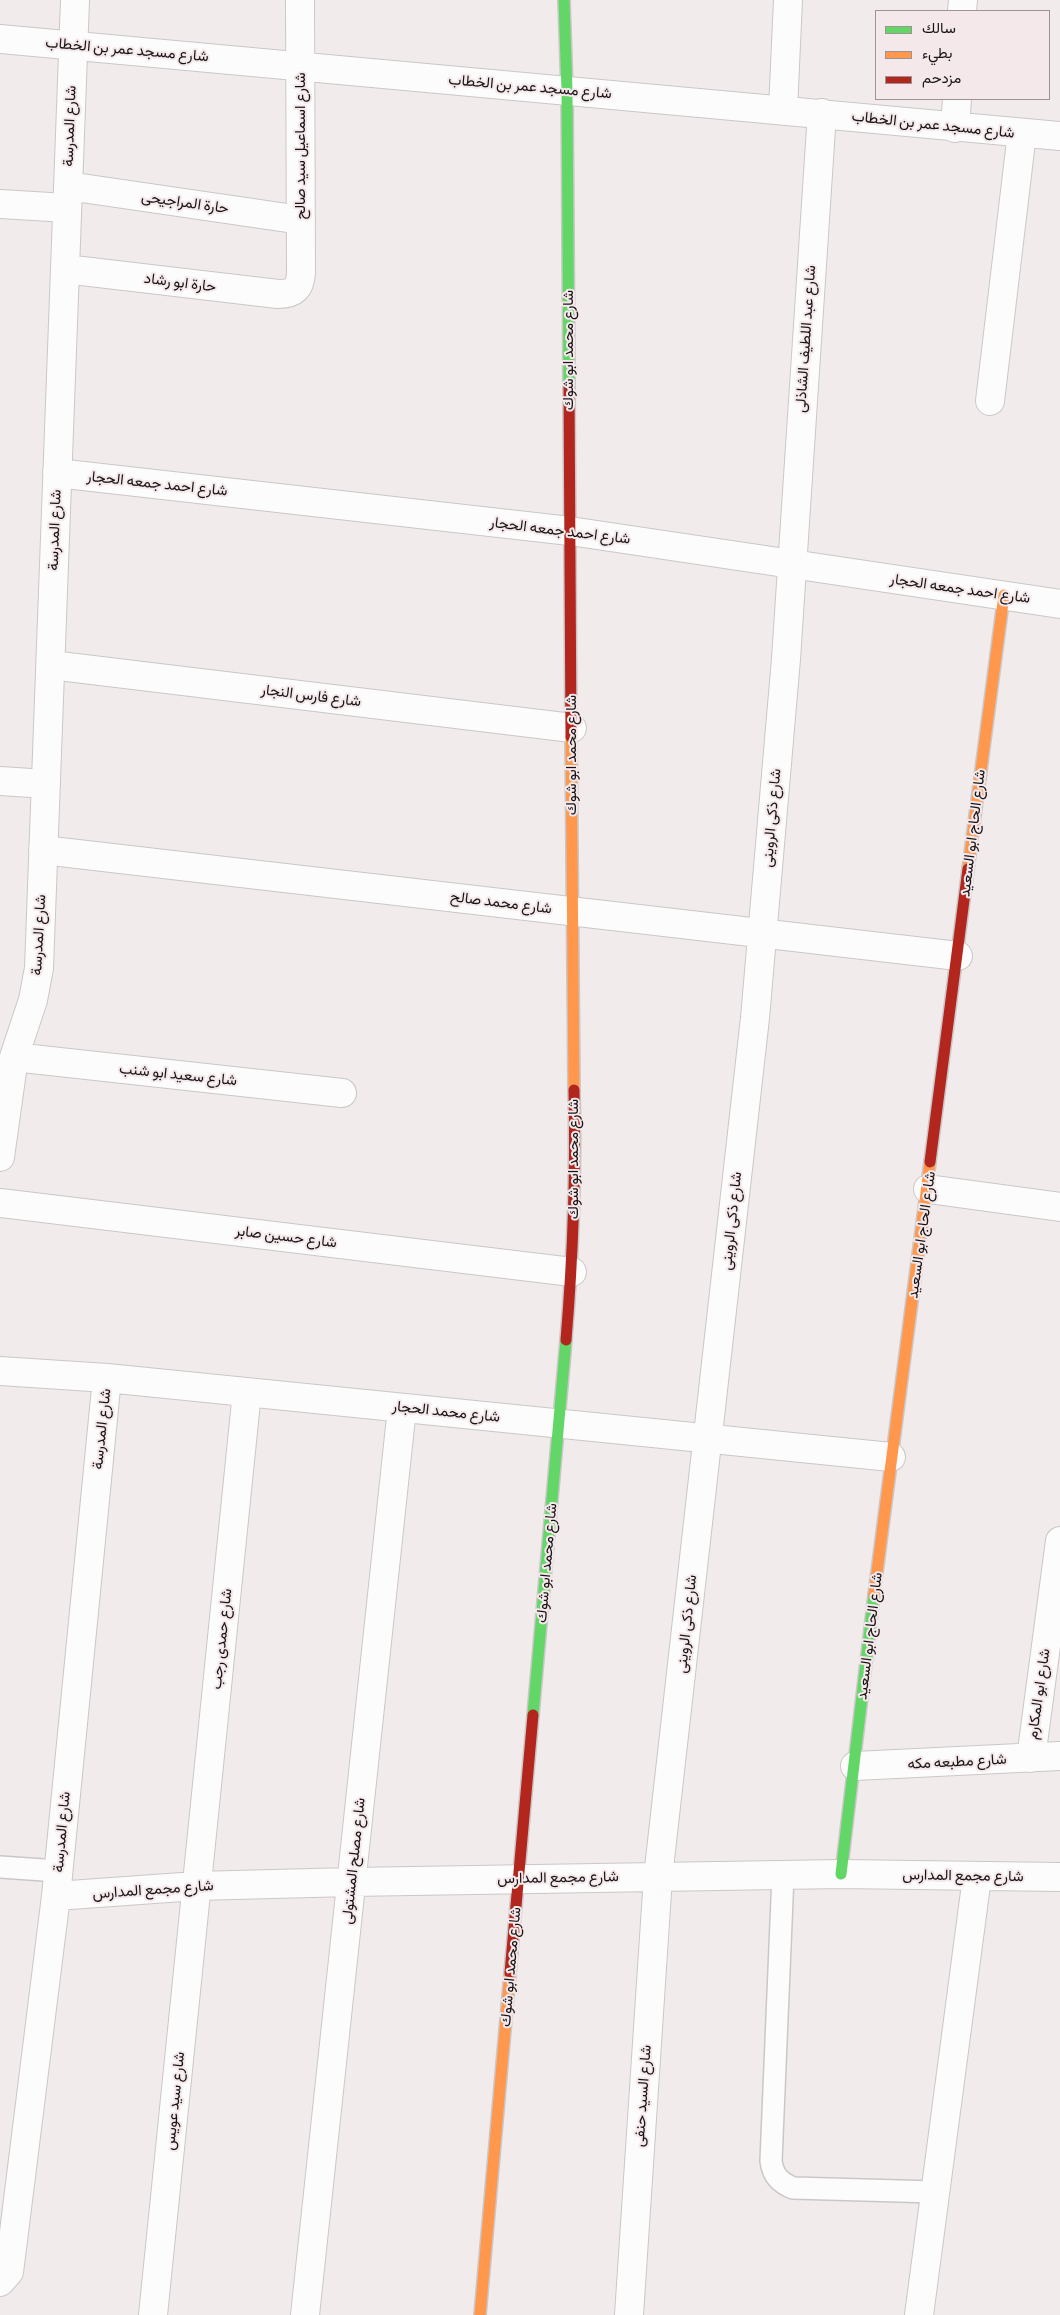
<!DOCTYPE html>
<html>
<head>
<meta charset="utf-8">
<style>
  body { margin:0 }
  #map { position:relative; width:1060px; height:2315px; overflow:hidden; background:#f1ebec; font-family:Bitter,Vazirmatn,serif }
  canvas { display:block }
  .legend { position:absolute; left:875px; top:10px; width:175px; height:90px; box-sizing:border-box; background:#f4e8ea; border:1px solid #9c9395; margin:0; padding:6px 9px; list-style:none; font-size:15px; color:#181415 }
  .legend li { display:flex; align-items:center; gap:10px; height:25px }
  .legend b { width:25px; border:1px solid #9c9395 }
</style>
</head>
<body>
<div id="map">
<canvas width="1060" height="2315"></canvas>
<ul class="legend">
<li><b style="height:6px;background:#63d668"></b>سالك</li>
<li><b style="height:6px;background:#ff974d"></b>بطيء</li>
<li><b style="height:6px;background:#b3261e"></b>مزدحم</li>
</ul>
</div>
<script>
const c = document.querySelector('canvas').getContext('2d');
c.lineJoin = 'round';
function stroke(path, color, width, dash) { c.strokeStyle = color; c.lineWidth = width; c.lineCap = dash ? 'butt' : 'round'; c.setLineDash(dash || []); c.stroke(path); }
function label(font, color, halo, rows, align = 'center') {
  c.font = font + ' Bitter,Vazirmatn,serif'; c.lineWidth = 4; c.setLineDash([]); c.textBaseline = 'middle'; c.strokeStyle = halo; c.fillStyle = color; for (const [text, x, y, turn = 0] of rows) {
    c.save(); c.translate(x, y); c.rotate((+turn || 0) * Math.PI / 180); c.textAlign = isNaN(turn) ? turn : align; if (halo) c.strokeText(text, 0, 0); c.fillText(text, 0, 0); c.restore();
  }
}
const lane = new Path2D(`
  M0 1867 58 1871
  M783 1875 771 2161C773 2175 779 2182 793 2188L935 2192`);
const street = new Path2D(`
  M962 11 963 0
  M0 39 1060 136
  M783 110 788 0
  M955 128 957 99
  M68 186 301 220
  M0 204 67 208
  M65 269 278 294C294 294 300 289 301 273L300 0
  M990 401 1022 133
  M57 473 570 531 1060 604
  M51 665 572 728
  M0 781 46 784
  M43 850 958 956
  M14 1057 342 1093
  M0 1157 14 1057 33 1000 39 968 75 0
  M928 1189 1060 1207
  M0 1203 572 1272
  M0 1371 107 1378 891 1457
  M1031 1758 1060 1541
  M855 1766 1060 1756
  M56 1896 196 1886 351 1882 841 1874 1060 1877
  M0 2282 9 2272 56 1896 107 1378
  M153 2315 247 1392
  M305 2315 402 1408
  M629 2315 658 1877 755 1018 786 659 822 113
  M919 2315 977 1877`);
const fast = new Path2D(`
  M564 0 567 90 569 387
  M533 1715 566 1340
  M841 1874 874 1595`);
const slow = new Path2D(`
  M571 737 574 1090
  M968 869 1004 595
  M874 1595 930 1162
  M480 2315 510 1973`);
const jam = new Path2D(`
  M569 387 571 737
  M930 1162 968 869
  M566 1340C573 1256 576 1174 574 1090
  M510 1973 533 1715`);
stroke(lane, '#cbc7c7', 24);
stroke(street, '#cbc7c7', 30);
stroke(fast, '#cbc7c7', 14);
stroke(slow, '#cbc7c7', 14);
stroke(jam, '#cbc7c7', 14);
stroke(lane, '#fdfcfc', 21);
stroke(street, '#fdfcfc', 28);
stroke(fast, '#63d668', 11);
stroke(slow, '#ff974d', 11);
stroke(jam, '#b3261e', 11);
label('15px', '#181415', '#f4e8ea', [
  ["شارع مسجد عمر بن الخطاب",127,50,5],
  ["شارع مسجد عمر بن الخطاب",530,87,5],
  ["شارع مسجد عمر بن الخطاب",933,125,6],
  ["شارع المدرسة",70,126,-88],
  ["شارع اسماعيل سيد صالح",301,146,-90],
  ["حارة المراجيحى",185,203,8],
  ["حارة ابو رشاد",180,283,7],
  ["شارع عبد اللطيف الشاذلى",806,339,-86],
  ["شارع محمد ابو شوك",569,350,-90],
  ["شارع احمد جمعه الحجار",157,484,6],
  ["شارع المدرسة",55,530,-88],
  ["شارع احمد جمعه الحجار",560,531,7],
  ["شارع احمد جمعه الحجار",960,589,8],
  ["شارع فارس النجار",311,696,7],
  ["شارع محمد ابو شوك",572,755,-90],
  ["شارع ذكى الروينى",772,818,-85],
  ["شارع الحاج ابو السعيد",973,833,-83],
  ["شارع محمد صالح",501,903,7],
  ["شارع المدرسة",39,935,-87],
  ["شارع سعيد ابو شنب",178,1075,6],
  ["شارع محمد ابو شوك",574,1159,-90],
  ["شارع ذكى الروينى",732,1221,-84],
  ["شارع الحاج ابو السعيد",922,1235,-82],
  ["شارع حسين صابر",286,1237,7],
  ["شارع محمد الحجار",446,1412,6],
  ["شارع المدرسة",102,1429,-84],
  ["شارع محمد ابو شوك",547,1563,-85],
  ["شارع ذكى الروينى",687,1624,-84],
  ["شارع الحاج ابو السعيد",870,1636,-83],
  ["شارع حمدى رجب",222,1639,-84],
  ["شارع ابو المكارم",1039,1694,-82],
  ["شارع مطبعه مكه",957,1762,-3],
  ["شارع المدرسة",62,1832,-85],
  ["شارع مصلح المشتولى",354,1861,-84],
  ["شارع مجمع المدارس",963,1876,1],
  ["شارع مجمع المدارس",558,1878,-1],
  ["شارع مجمع المدارس",153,1890,-4],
  ["شارع محمد ابو شوك",511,1967,-85],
  ["شارع السيد حنفى",643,2096,-86],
  ["شارع سيد عويس",175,2101,-84]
]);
</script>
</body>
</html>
